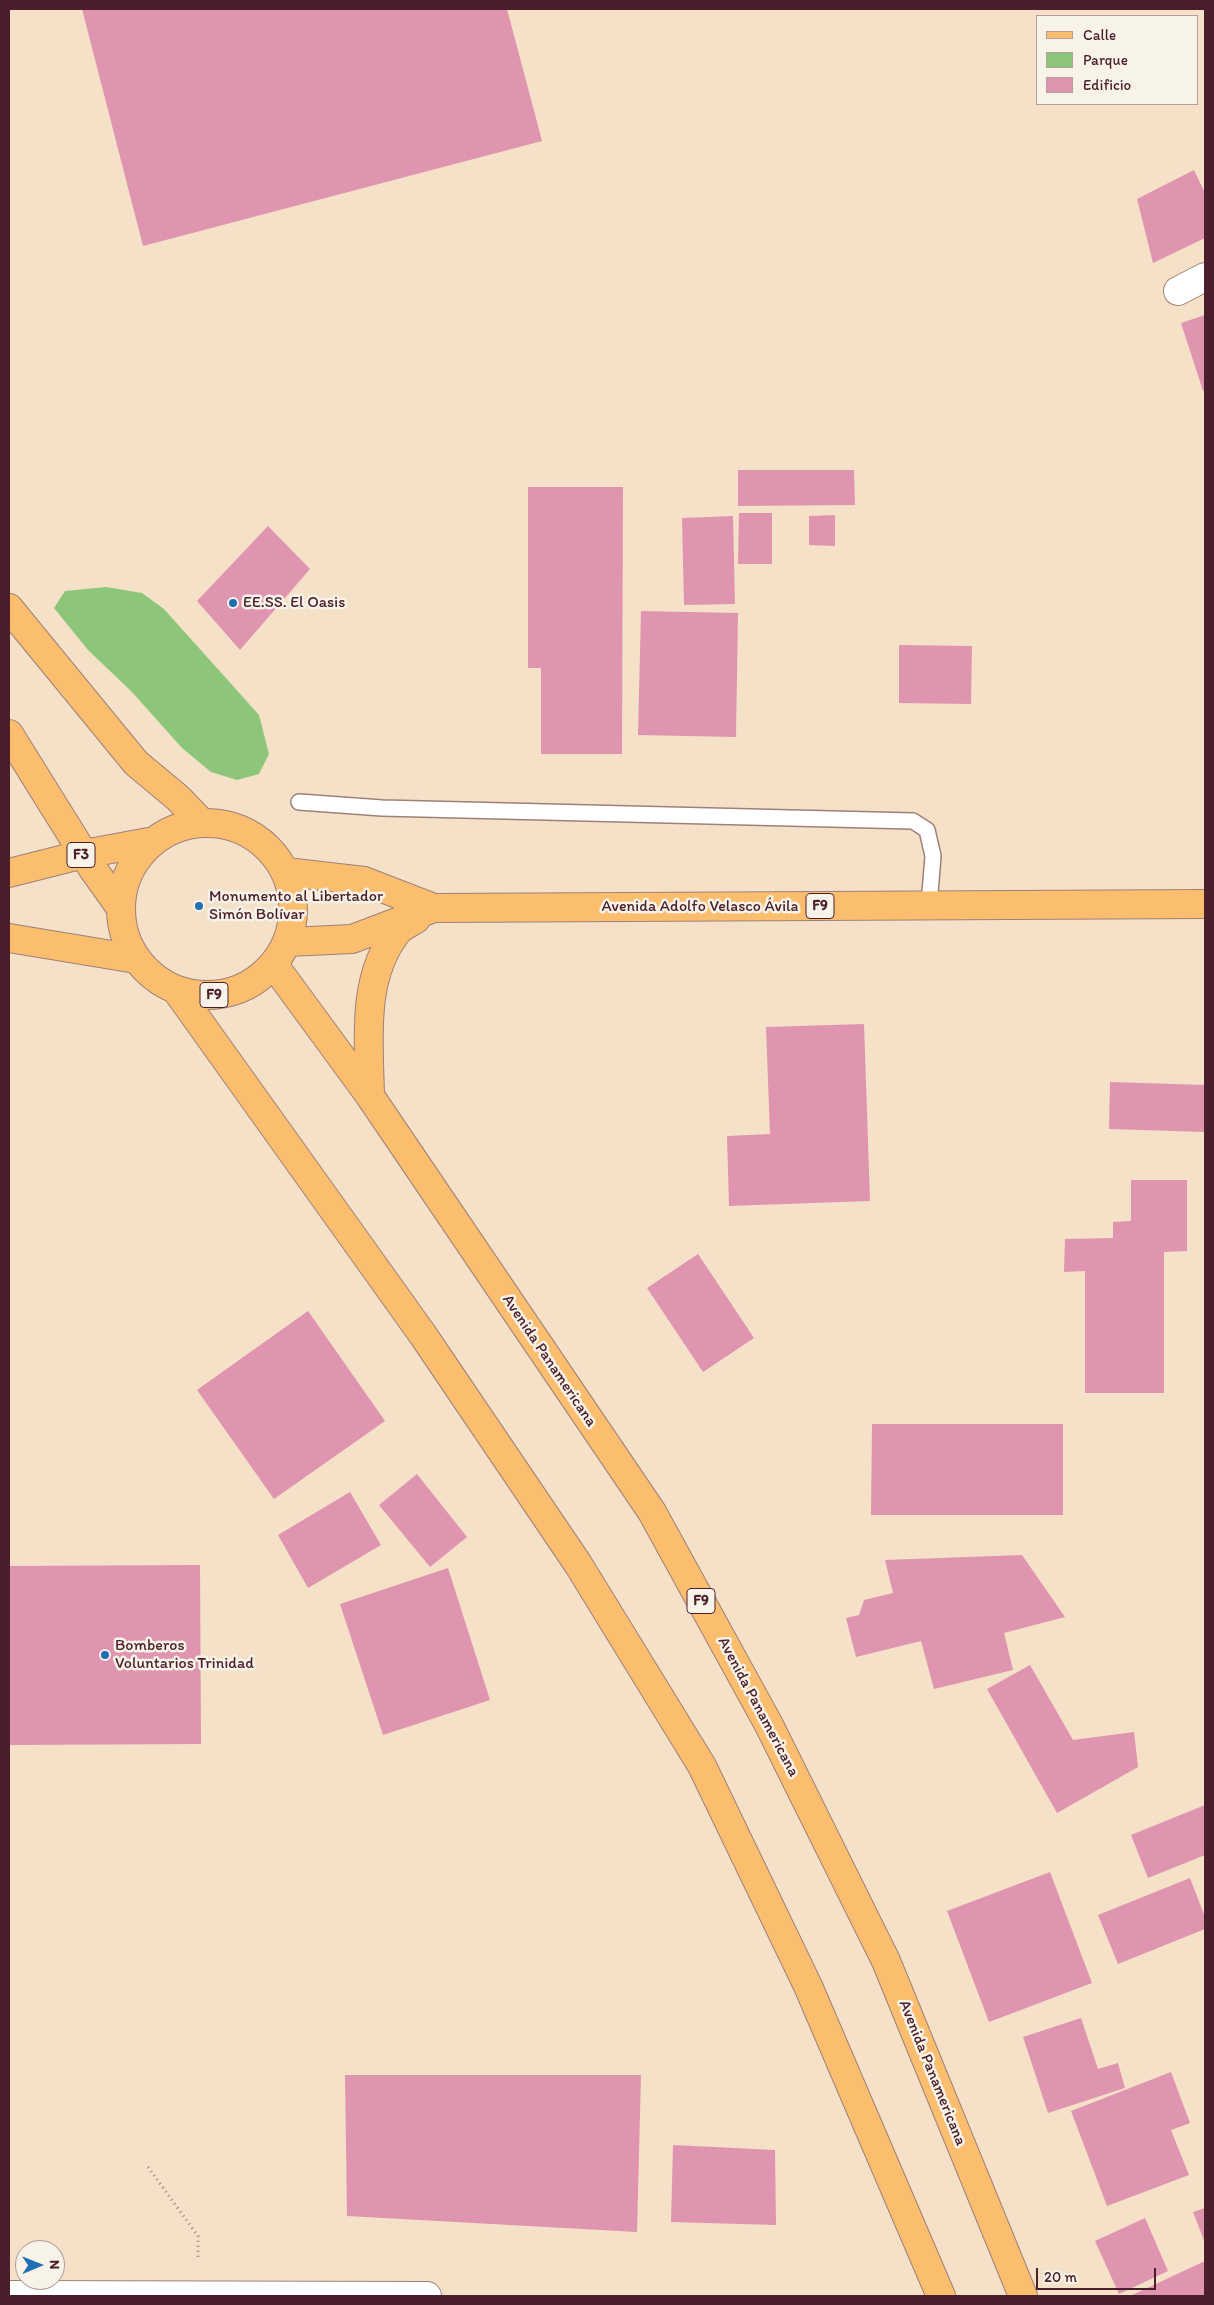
<!DOCTYPE html>
<html>
<head>
<meta charset="utf-8">
<style>
  body { margin:0 }
  #map { position:relative; width:1214px; height:2305px; overflow:hidden; background:#f4e1c7; font-family:Itim,sans-serif }
  canvas { display:block }
  .frame { position:absolute; inset:0; border:10px solid #4a1f2b; pointer-events:none }
  .legend { position:absolute; left:1036px; top:15px; width:162px; height:90px; box-sizing:border-box; background:#f7f3e8; border:1px solid #b29e9c; margin:0; padding:6px 9px; list-style:none; font-size:15px; color:#4a1f2b }
  .legend li { display:flex; align-items:center; gap:10px; height:25px }
  .legend b { width:25px; border:1px solid #b29e9c }
  .north { position:absolute; left:15px; top:2240px; width:50px; height:50px; box-sizing:border-box; background:#f7f3e8; border:1px solid #b29e9c; border-radius:50%; rotate:89deg; font-size:14px; font-weight:700; line-height:20px; text-align:center; color:#4a1f2b }
  .north::after { content:''; display:block; margin:auto; width:18px; height:22px; background:#1f6fb2; clip-path:polygon(50% 0,100% 100%,50% 72%,0 100%) }
  .scale { position:absolute; left:1036px; top:2268px; width:120px; height:22px; box-sizing:border-box; border:2px solid #4a1f2b; border-top:0; padding-left:6px; font-size:15px; line-height:18px; white-space:nowrap; color:#4a1f2b; -webkit-text-stroke:4px #f7f3e8; paint-order:stroke }
</style>
</head>
<body>
<div id="map">
<canvas width="1214" height="2305"></canvas>
<div class="frame"></div>
<ul class="legend">
<li><b style="height:6px;background:#fbbe6e"></b>Calle</li>
<li><b style="height:14px;background:#8dc67a"></b>Parque</li>
<li><b style="height:14px;background:#df94b0"></b>Edificio</li>
</ul>
<div class="north">N</div>
<div class="scale">20 m</div>
</div>
<script>
const c = document.querySelector('canvas').getContext('2d');
c.lineJoin = 'round';
function fill(path, color) { c.fillStyle = color; c.fill(path, 'evenodd'); }
function stroke(path, color, width, dash) { c.strokeStyle = color; c.lineWidth = width; c.lineCap = dash ? 'butt' : 'round'; c.setLineDash(dash || []); c.stroke(path); }
function label(font, color, halo, rows, align = 'center') {
  c.font = font + ' Itim,sans-serif'; c.lineWidth = 5; c.setLineDash([]); c.textBaseline = 'middle'; c.strokeStyle = halo; c.fillStyle = color; for (const [text, x, y, turn = 0] of rows) {
    c.save(); c.translate(x, y); c.rotate((+turn || 0) * Math.PI / 180); c.textAlign = isNaN(turn) ? turn : align; if (halo) c.strokeText(text, 0, 0); c.fillText(text, 0, 0); c.restore();
  }
}
fill(new Path2D(`
  M106 587 142 593 164 609 259 715 269 754 259 774 237 780 211 772 182 748 132 692 88 650 54 608 65 591Z`), '#8dc67a');
fill(new Path2D(`
  M82 9H507L542 141 143 246Z
  M1194 170 1205 193V238L1153 263 1137 199Z
  M1205 315V390L1203 391 1181 323Z
  M738 470H854L855 505 738 506Z
  M528 487H623L622 754H541V668H528Z
  M739 513H772V564H738Z
  M835 515V546L809 545V516Z
  M733 516 735 604 684 605 682 518Z
  M268 526 310 569 240 650 197 601Z
  M641 611 738 613 736 737 638 735Z
  M899 645 972 646 971 704 899 703Z
  M864 1024 870 1201 729 1206 727 1136 770 1134 766 1027Z
  M1110 1082 1205 1085V1132L1109 1129Z
  M1131 1180H1187V1251L1164 1252V1393H1085V1271L1064 1272 1065 1239 1113 1238V1222L1131 1221Z
  M698 1254 754 1338 703 1372 647 1288Z
  M308 1311 385 1421 274 1499 197 1390Z
  M872 1424H1063V1515H871Z
  M417 1474 467 1537 430 1567 379 1505Z
  M350 1492 381 1545 308 1588 278 1535Z
  M1022 1555 1065 1617 1004 1633 1013 1670 934 1689 921 1641 856 1657 846 1618 859 1615 864 1600 893 1593 885 1560Z
  M200 1565 201 1744 9 1745V1566Z
  M448 1568 490 1700 383 1735 340 1604Z
  M1030 1665 1073 1740 1134 1732 1138 1767 1057 1813 987 1689Z
  M1205 1805V1855L1148 1878 1131 1835Z
  M1050 1872 1092 1983 989 2022 947 1911Z
  M1190 1878 1205 1917V1929L1118 1964 1098 1915Z
  M1081 2018 1098 2069 1118 2063 1125 2088 1048 2113 1023 2037Z
  M1171 2072 1190 2123 1171 2130 1189 2175 1107 2206 1071 2111Z
  M345 2075H641L637 2232 347 2216Z
  M673 2145 775 2150 776 2225 671 2222Z
  M1205 2208V2243L1193 2212Z
  M1145 2218 1168 2271 1119 2294 1095 2241Z
  M1205 2261V2296H1130Z`), '#df94b0');
const lane = new Path2D(`
  M299 802 382 808 913 821 927 830 933 856 929 905`);
const street = new Path2D(`
  M1178 291 1205 277
  M9 2295 427 2296`);
const primary = new Path2D(`
  M9 608 136 763 178 798 201 822
  M9 734 93 869 120 907`);
const highway = new Path2D(`
  M121 909a86 86 0 1 1 172 0a86 86 0 1 1-172 0Z
  M286 872 364 881 434 908
  M9 873 84 854 154 841
  M9 938 136 959
  M288 942 352 939 434 908 1205 904
  M274 965 370 1096 652 1512 769 1725 886 1961 1023 2296
  M177 991 423 1335 578 1564 702 1766 808 1986 941 2296
  M370 1096C369 1041 361 978 397 932 401 927 410 923 416 919`);
stroke(lane, '#9f8079', 18);
stroke(street, '#9f8079', 30);
stroke(primary, '#9f8079', 30);
stroke(highway, '#9f8079', 30);
stroke(new Path2D(`
  M148 2167 198 2236V2260`), '#9f8079', 3, [1, 4]);
stroke(lane, '#fff', 15);
stroke(street, '#fff', 28);
stroke(primary, '#fbbe6e', 28);
stroke(highway, '#fbbe6e', 28);
for (const [x, y, r, color] of [
  [233,603,5,"#1f6fb2"],
  [199,906,5,"#1f6fb2"],
  [105,1655,5,"#1f6fb2"]
]) { const dot = new Path2D(); dot.arc(x, y, r, 0, 2 * Math.PI); c.fillStyle = color; c.fill(dot); stroke(dot, '#f7f3e8', 2); }
for (const [x, y, w] of [
  [81,855,28],
  [820,906,28],
  [214,995,28],
  [701,1601,28]
]) { const box = new Path2D(); box.roundRect(x - w / 2, y - 12.5, w, 25, 4); c.fillStyle = '#f7f3e8'; c.fill(box); stroke(box, '#4a1f2b', 1); }
label('bold 15px', '#4a1f2b', null, [
  ["F3",81,855],
  ["F9",820,906],
  ["F9",214,995],
  ["F9",701,1601]
]);
label('16px', '#4a1f2b', '#f7f3e8', [
  ["EE.SS. El Oasis",243,603],
  ["Monumento al Libertador",209,897],
  ["Simón Bolívar",209,915],
  ["Bomberos",115,1646],
  ["Voluntarios Trinidad",115,1664]
], 'left');
label('16px', '#4a1f2b', '#f7f3e8', [
  ["Avenida Adolfo Velasco Ávila",700,907],
  ["Avenida Panamericana",549,1361,56],
  ["Avenida Panamericana",758,1707,62],
  ["Avenida Panamericana",932,2073,68]
]);
</script>
</body>
</html>
